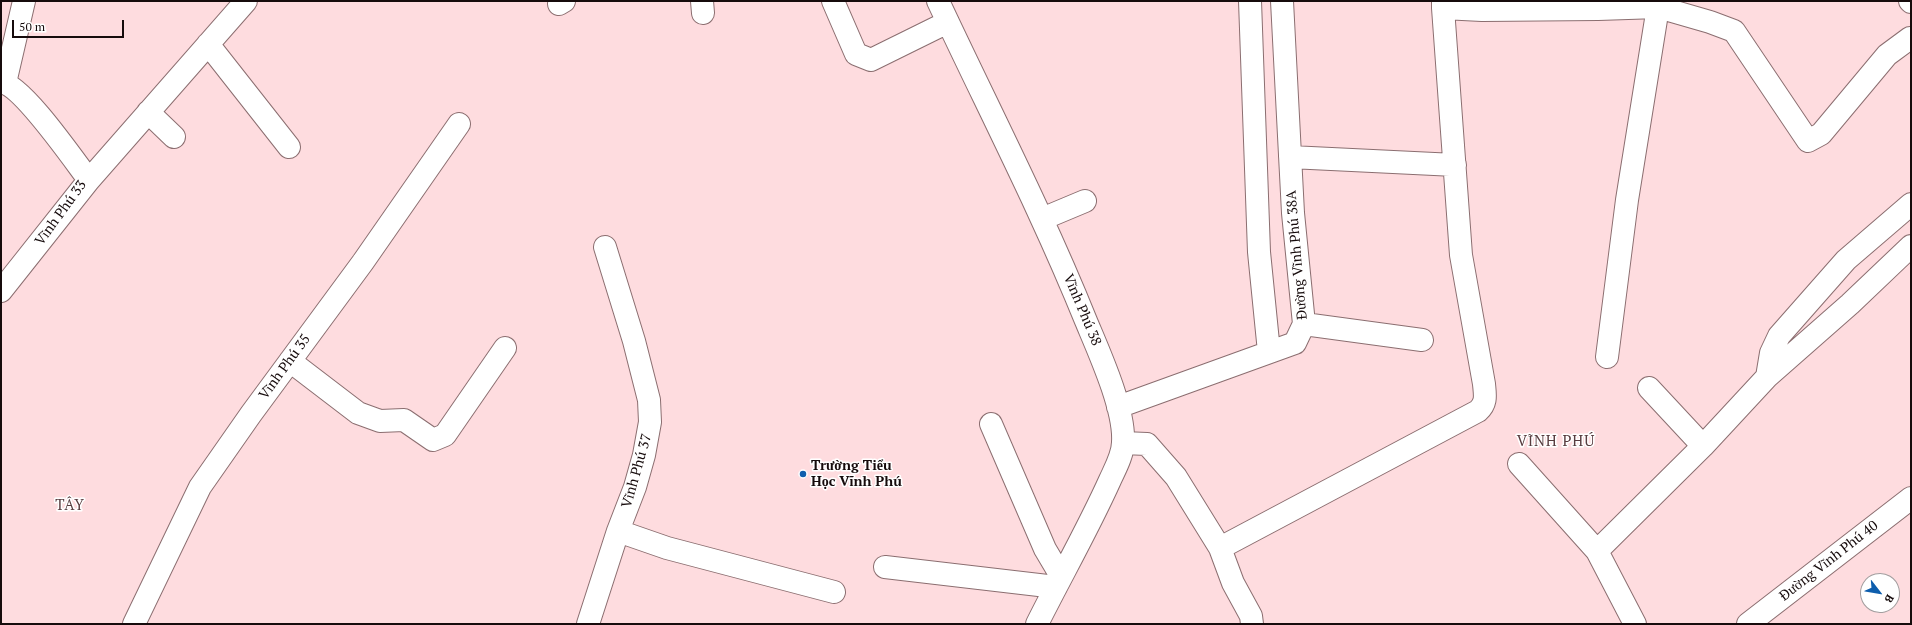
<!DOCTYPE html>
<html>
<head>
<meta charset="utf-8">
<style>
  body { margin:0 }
  #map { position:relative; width:1912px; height:625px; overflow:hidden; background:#fedcdf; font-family:"PT Serif",serif }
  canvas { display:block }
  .frame { position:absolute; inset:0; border:2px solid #160b0c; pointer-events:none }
  .north { position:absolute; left:1860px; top:573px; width:40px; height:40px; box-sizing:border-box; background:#fff; border:1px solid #a29d9e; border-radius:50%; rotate:121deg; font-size:11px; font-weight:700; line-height:16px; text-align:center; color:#160b0c }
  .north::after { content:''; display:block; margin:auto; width:14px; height:18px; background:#0e5ead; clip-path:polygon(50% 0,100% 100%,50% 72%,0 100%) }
  .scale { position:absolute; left:12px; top:20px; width:112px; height:18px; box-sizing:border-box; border:2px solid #160b0c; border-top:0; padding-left:5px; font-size:12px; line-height:14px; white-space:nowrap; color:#160b0c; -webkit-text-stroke:3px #fff; paint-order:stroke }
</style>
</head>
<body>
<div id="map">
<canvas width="1912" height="625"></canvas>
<div class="frame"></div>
<div class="north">B</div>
<div class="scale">50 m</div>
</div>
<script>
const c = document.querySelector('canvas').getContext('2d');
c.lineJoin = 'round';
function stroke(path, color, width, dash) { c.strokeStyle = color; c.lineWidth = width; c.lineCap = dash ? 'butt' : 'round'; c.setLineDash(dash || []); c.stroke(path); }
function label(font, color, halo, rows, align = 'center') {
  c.font = font + ' "PT Serif",serif'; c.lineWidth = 3; c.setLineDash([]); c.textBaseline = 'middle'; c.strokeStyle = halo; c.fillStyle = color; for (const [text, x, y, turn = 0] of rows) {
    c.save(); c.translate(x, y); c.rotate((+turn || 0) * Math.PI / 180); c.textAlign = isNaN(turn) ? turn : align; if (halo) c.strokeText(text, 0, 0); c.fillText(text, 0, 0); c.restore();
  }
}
const minor = new Path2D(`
  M702 1 703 13
  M833 1 856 54 871 60 948 22
  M938 1C988 108 1042 212 1086 321 1099 352 1125 409 1123 442 1123 455 1115 469 1110 480 1088 529 1061 576 1037 624
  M1250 1 1259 252 1269 352
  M1443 1V8L1482 10 1598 9 1658 7 1710 22 1734 31 1808 141 1821 134 1887 55 1910 38 1911 40
  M1910 1 1911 2
  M559 4 564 1
  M208 44 289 147
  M1 82C23 86 73 159 89 180L1 291
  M5 83 24 1
  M148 112 174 137
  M1290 157 1455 165
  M89 180 246 1
  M1042 219 1085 201
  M1304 324 1422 340
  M1607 357 1627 200 1658 7
  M290 361 358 413 380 421 404 420 433 440 445 435 505 348
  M1767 377 1771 353 1779 336 1846 260 1911 204
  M1649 388 1703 446
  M1118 407 1295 343 1304 324 1293 213 1282 1
  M991 424 1045 549 1061 576
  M1123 443 1147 444 1176 477 1220 548 1478 411C1487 403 1485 395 1484 384L1461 255 1443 8
  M1519 464 1597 551 1635 624
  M618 531 667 548 834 592
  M1220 548 1233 583 1251 616 1252 624
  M1597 551 1703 446 1767 377 1850 304 1911 246
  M885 567 1056 587
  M134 624 200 487 251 414 363 262 459 124
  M588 624 618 531 635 487 644 455 650 422 649 400 634 341 605 247
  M1748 624 1911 498`);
stroke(minor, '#8b6e70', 24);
stroke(minor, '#fff', 22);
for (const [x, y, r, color] of [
  [803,474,4,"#0e5ead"]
]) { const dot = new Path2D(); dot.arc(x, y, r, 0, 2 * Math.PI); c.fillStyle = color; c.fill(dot); stroke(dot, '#fff', 1.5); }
label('14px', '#160b0c', '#fff', [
  ["Vĩnh Phú 33",61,213,-54],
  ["Đường Vĩnh Phú 38A",1297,255,-95],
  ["Vĩnh Phú 38",1082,310,67],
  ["Vĩnh Phú 35",285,367,-54],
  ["Vĩnh Phú 37",637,471,-74],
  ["Đường Vĩnh Phú 40",1829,561,-38]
]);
label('bold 14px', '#160b0c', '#fff', [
  ["Trường Tiểu",811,466],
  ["Học Vĩnh Phú",811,482]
], 'left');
c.letterSpacing = '1px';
label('15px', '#573c3f', '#fff', [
  ["VĨNH PHÚ",1556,442],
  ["TÂY",70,506]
]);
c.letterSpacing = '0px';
</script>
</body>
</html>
